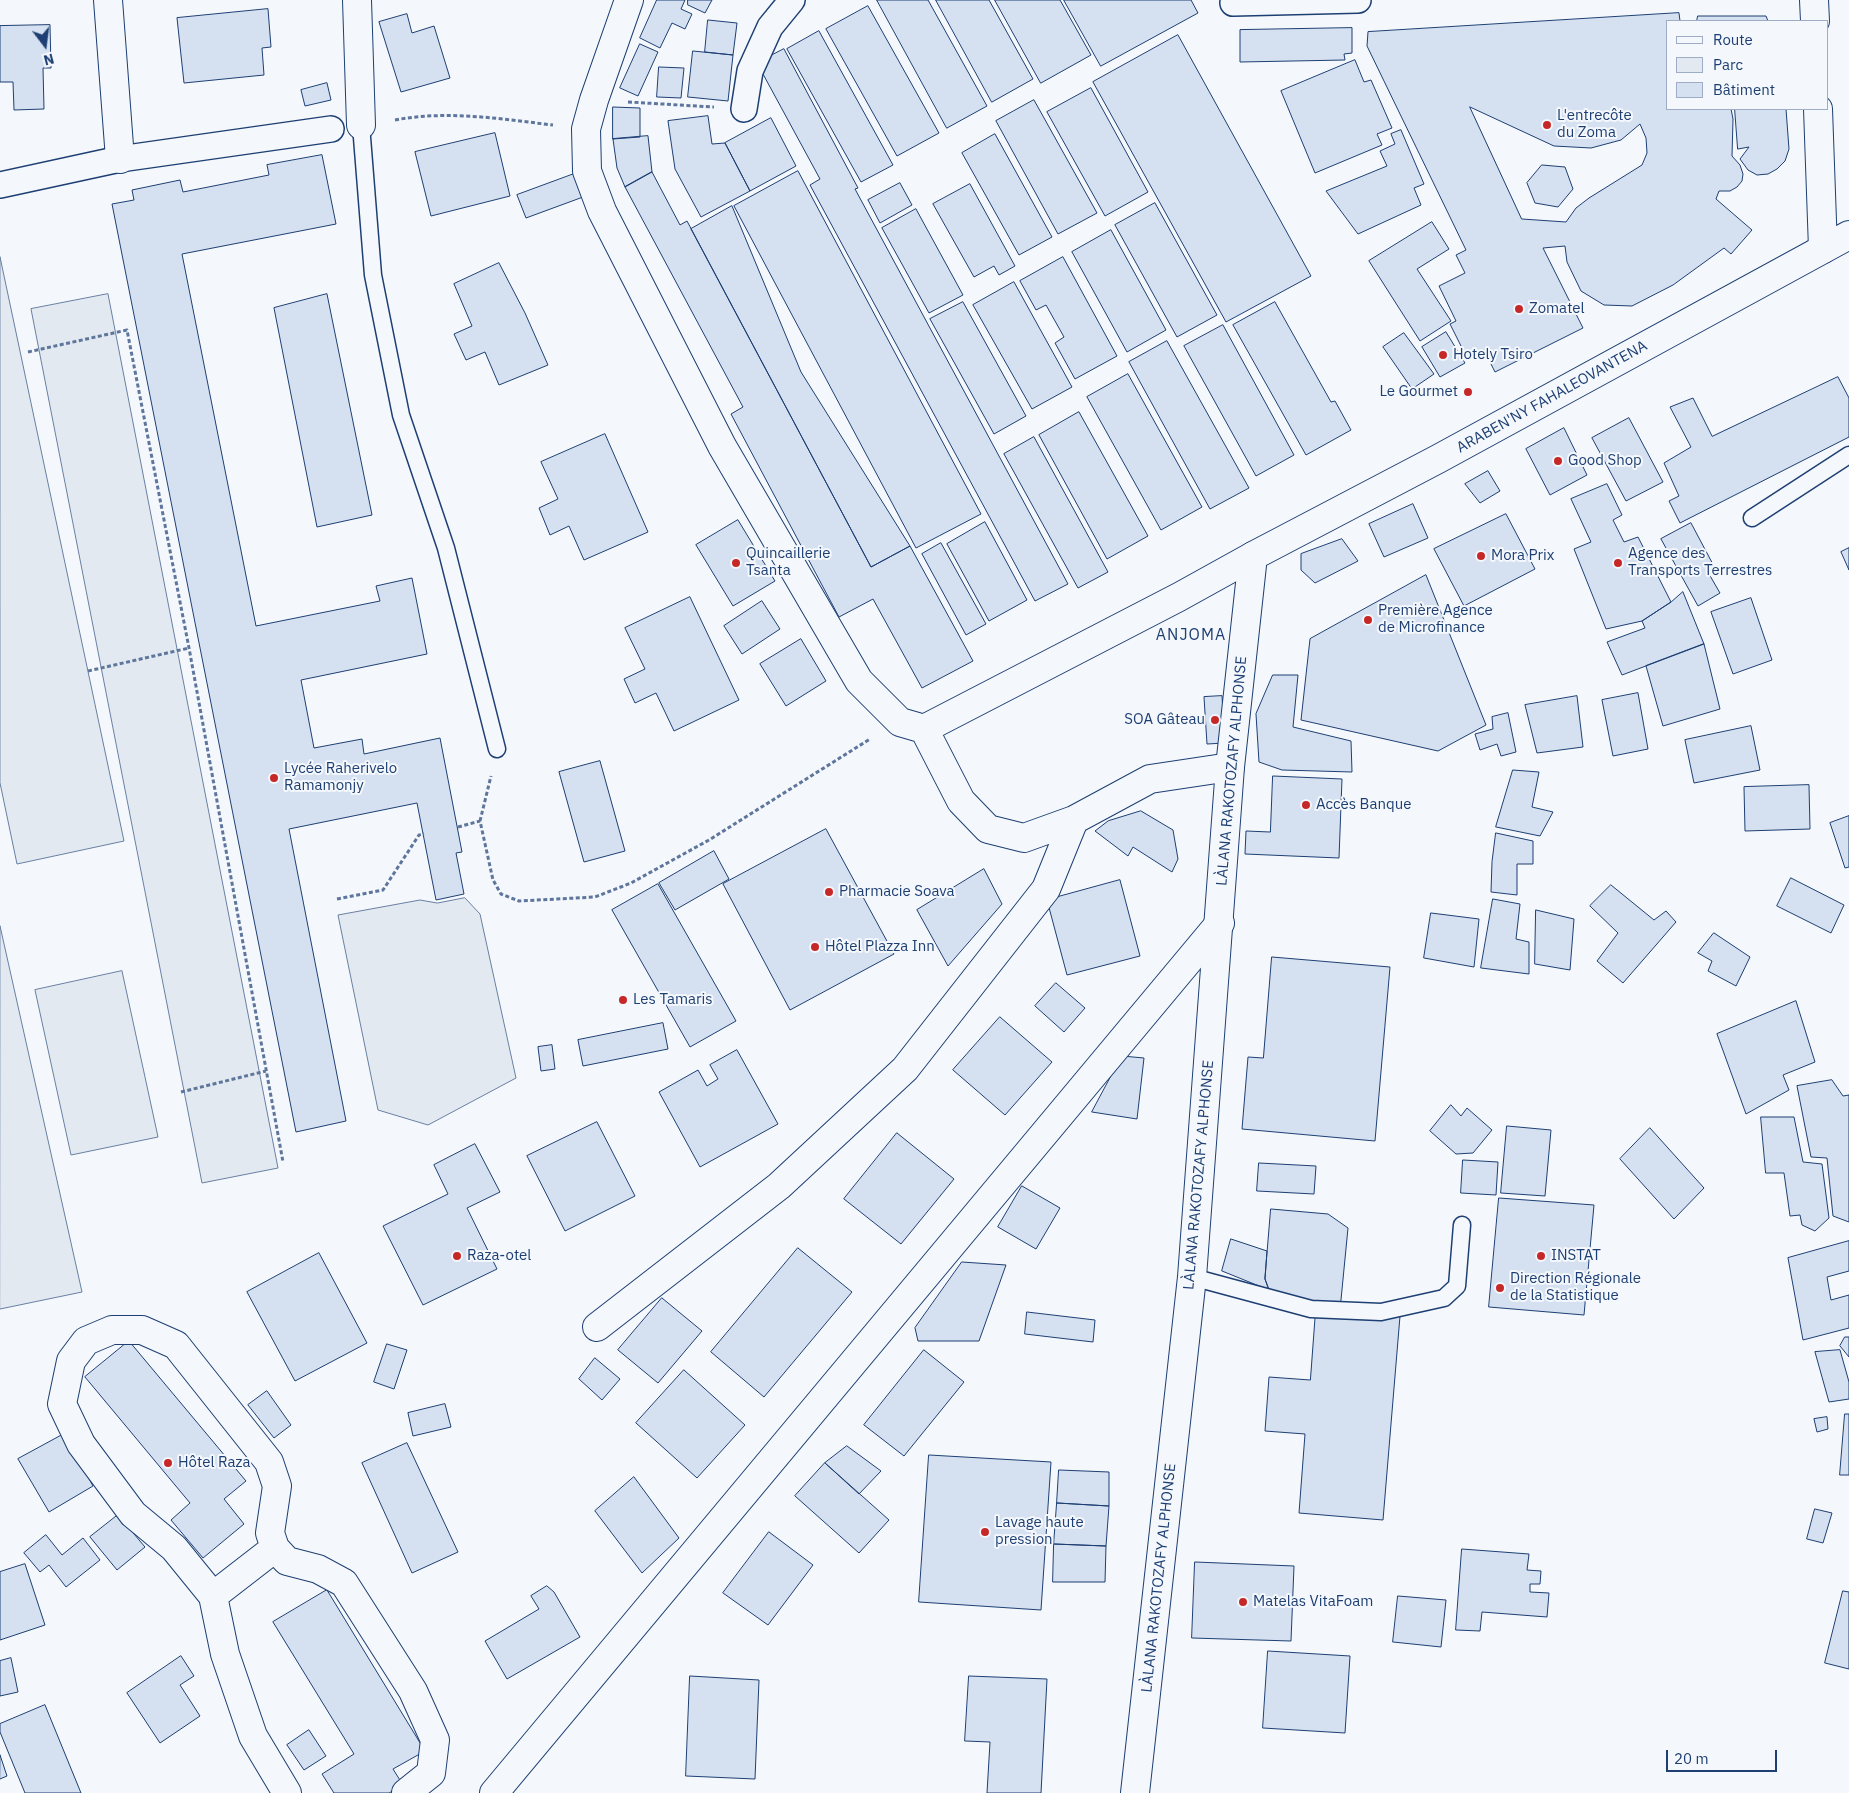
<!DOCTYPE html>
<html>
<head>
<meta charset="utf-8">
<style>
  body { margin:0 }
  #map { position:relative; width:1849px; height:1793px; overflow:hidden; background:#f4f7fb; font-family:"IBM Plex Sans",sans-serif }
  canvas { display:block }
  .legend { position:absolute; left:1666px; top:20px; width:162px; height:90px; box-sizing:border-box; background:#f4f7fb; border:1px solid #9eadc5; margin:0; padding:6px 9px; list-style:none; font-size:15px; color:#1d3f73 }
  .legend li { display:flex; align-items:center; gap:10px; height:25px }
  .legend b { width:25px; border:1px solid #9eadc5 }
  .north { position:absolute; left:20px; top:20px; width:50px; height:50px; -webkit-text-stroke:4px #f4f7fb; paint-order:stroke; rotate:165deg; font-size:14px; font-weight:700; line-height:20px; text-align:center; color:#1d3f73 }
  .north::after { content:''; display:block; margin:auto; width:18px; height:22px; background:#1d3f73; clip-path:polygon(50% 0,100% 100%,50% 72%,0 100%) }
  .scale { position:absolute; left:1666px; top:1750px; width:111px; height:22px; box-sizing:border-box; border:2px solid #1d3f73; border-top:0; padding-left:6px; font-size:15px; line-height:18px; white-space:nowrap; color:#1d3f73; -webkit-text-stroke:4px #f4f7fb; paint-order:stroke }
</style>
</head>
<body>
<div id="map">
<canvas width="1849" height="1793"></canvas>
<ul class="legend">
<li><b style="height:6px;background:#f4f7fb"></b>Route</li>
<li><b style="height:14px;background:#e3e9f0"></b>Parc</li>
<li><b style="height:14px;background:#d5e0f0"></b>Bâtiment</li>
</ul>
<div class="north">N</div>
<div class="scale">20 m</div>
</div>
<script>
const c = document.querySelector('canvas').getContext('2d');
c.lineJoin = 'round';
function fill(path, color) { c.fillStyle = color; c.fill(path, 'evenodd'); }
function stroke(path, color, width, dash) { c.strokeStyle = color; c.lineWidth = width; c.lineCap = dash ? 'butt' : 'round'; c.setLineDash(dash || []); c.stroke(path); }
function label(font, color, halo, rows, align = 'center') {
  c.font = font + ' "IBM Plex Sans",sans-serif'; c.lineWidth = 4; c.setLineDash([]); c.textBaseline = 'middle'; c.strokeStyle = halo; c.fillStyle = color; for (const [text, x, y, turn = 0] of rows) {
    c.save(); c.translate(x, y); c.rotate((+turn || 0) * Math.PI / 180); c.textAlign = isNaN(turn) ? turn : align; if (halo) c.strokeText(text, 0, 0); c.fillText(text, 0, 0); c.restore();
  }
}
const green = new Path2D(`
  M0 257 124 841 17 864 0 783Z
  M108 294 278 1168 202 1183 31 309Z
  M465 898 480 914 516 1078 428 1125 378 1110 338 915 420 900 437 903Z
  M0 926 82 1292 0 1309Z
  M122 971 158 1137 71 1155 35 990Z`);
fill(green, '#e3e9f0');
stroke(green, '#687fa3', 1);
const building = new Path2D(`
  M657 0H685L681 9 692 14 685 29 672 23 660 48 640 38Z
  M688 0H712L705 13 688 5Z
  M877 0H928L987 106 947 128Z
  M936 0H989L1033 79 992 102Z
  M995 0H1060L1091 55 1041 83Z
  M1064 0H1191L1198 13 1101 66Z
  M868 6 939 133 897 156 826 29Z
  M268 9 271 47 262 48 264 75 184 83 177 18Z
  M1679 13 1680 21H1668V109H1731L1733 119 1732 156 1740 165 1743 174 1742 181 1737 187 1730 191H1719L1716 199 1752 230 1731 254 1724 248 1673 285 1632 306 1604 305 1581 291 1567 262 1565 246 1543 248 1583 328 1495 372 1484 350 1467 358 1450 324 1456 321 1439 286 1465 273 1456 255 1466 250 1367 46 1368 32ZM1470 107 1554 146 1591 148 1621 140 1640 124 1646 138 1647 153 1642 165 1589 198 1576 208 1566 222 1522 219Z
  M407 14 412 33 434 26 450 78 401 92 379 22Z
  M1698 16H1766L1768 21H1697Z
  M708 20 737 23 733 55 705 52Z
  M50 25 51 68H43L44 109 14 110 13 82H0V26Z
  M1352 28V53L1344 54 1345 60 1240 62V30Z
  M819 31 893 165 861 182 787 49Z
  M1178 35 1311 276 1226 322 1093 82Z
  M640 44 658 52 638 96 620 88Z
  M784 49 858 188 855 189 1068 584 1035 601 810 185 820 179 757 63Z
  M693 51 733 55 728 101 688 97Z
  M1355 60 1364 82 1371 80 1392 128 1377 134 1382 145 1315 173 1281 91Z
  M659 67 684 68 681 98 657 97Z
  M327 83 331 100 305 106 301 90Z
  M1091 88 1148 192 1105 216 1047 112Z
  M1034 100 1097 213 1058 234 996 121Z
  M613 107 640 108V137L613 139Z
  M1735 109H1786L1789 149 1785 161 1777 169 1768 174 1757 175 1748 170 1740 159 1749 147 1738 149Z
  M708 116 712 144 725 143 750 191 701 217 675 169 668 121Z
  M771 118 796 166 750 191 725 143Z
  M1401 130 1424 184 1414 188 1421 205 1358 234 1326 191 1387 166 1380 151 1395 144 1391 134Z
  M495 133 510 196 431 216 415 152Z
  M995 134 1052 237 1019 255 962 153Z
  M648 136 652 172 625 187 617 168 613 139Z
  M322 155 336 224 182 254 256 626 380 601 376 586 412 578 427 654 301 680 314 748 362 739 364 754 440 738 462 852 456 853 464 894 436 900 417 803 289 829 346 1121 296 1132 112 204 134 200 132 190 180 180 183 192 269 175 267 165Z
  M1542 165 1565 167 1573 189 1558 207 1535 203 1527 183Z
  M798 171 981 514 916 548 734 206Z
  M652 172 680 225 687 221 871 567 910 546 973 661 922 688 873 599 839 617 731 414 743 407 625 187Z
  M574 174 583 197 526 218 517 195Z
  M900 183 912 205 880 223 868 200Z
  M970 184 1015 266 999 275 994 266 974 277 933 204Z
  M1155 203 1217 315 1177 337 1115 225Z
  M732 206 801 372 910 546 871 567 691 229Z
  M916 209 963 295 929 313 882 228Z
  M1432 222 1449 249 1417 269 1451 321 1420 341 1369 261Z
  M1111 230 1166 330 1127 352 1072 252Z
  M1063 257 1117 356 1075 379 1055 343 1064 337 1046 305 1036 310 1020 281Z
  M499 263 525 313 548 365 499 385 485 352 466 360 454 334 472 326 454 284Z
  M1014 282 1072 387 1032 409 973 305Z
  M327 294 372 515 317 527 274 308Z
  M963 302 1026 416 994 434 930 319Z
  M1275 302 1331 402 1335 401 1351 430 1306 455 1233 325Z
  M1223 325 1294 455 1256 476 1184 346Z
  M1446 332 1465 363 1440 377 1422 347Z
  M1404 333 1434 374 1412 389 1383 347Z
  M1167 341 1249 488 1210 509 1129 362Z
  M1128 374 1202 507 1161 530 1087 397Z
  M1838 377 1849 398V437L1680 523 1669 501 1679 496 1664 463 1691 447 1670 407 1693 398 1712 436Z
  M1079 412 1148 536 1107 559 1039 435Z
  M1629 418 1663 482 1626 501 1592 438Z
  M1564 428 1587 475 1550 495 1526 449Z
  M605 434 648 532 584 560 569 526 550 535 539 508 558 499 541 462Z
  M1034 437 1108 572 1078 588 1004 454Z
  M1488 471 1500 491 1480 503 1465 484Z
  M1607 484 1622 515 1613 520 1624 542 1638 537 1671 602 1642 621 1606 629 1574 549 1591 542 1571 499Z
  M1413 504 1428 538 1384 557 1369 524Z
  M1506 514 1535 569 1464 606 1434 549Z
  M738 520 775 581 733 606 696 545Z
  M985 522 1027 600 989 621 947 544Z
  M1691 523 1716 570 1709 574 1720 593 1698 606 1661 539Z
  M1342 539 1358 561 1315 583 1301 570V554Z
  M941 543 986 624 966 635 922 554Z
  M1849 548V570L1841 552Z
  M1426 575 1486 725 1438 751 1301 720 1310 639Z
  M1683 592 1704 644 1622 675 1607 642 1645 628 1642 621 1671 602Z
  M690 597 739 700 674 731 656 693 635 703 624 679 645 669 625 628Z
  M1751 598 1772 660 1733 674 1711 612Z
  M762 601 780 629 742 654 724 626Z
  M801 639 826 681 786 706 760 664Z
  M1704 644 1720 709 1663 726 1646 666Z
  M1273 675H1298L1293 727 1351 741 1352 772 1282 770 1259 762 1256 714Z
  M1638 693 1648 749 1613 756 1602 700Z
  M1222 696 1225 743 1207 744 1204 697Z
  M1577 696 1583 747 1537 753 1525 705Z
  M1508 713 1516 752 1501 756 1497 744 1480 750 1475 734 1493 729 1492 717Z
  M1751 726 1760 770 1694 783 1685 740Z
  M600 761 625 851 584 862 559 772Z
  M1513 770 1539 772 1532 807 1553 812 1540 836 1496 827Z
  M1273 776 1342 779 1339 858 1245 854 1246 831 1270 832Z
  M1809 785 1810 829 1745 831 1744 787Z
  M1141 811 1173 830 1178 859 1172 872 1133 847 1128 856 1095 831 1108 821Z
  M1849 816V867L1845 868 1830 823Z
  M826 829 894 954 790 1010 723 884Z
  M1496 833 1533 841V864H1517V895L1491 892 1492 862Z
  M714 851 729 879 675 910 659 883Z
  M984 869 1002 904 948 966 917 910Z
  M1791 878 1844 905 1831 933 1777 906Z
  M1120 880 1140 956 1067 975 1047 900Z
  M658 884 736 1021 690 1047 612 910Z
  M1611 885 1654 920 1666 911 1676 922 1623 983 1597 961 1618 933 1590 906Z
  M1493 899 1520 904 1516 939 1529 942V974L1481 968Z
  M1536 910 1574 919 1570 970 1535 964Z
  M1431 913 1479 919 1474 967 1424 958Z
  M1714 933 1750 957 1736 986 1708 971 1712 961 1698 953Z
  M1272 957 1390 967 1375 1141 1242 1129 1248 1057 1263 1058Z
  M1056 983 1085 1008 1064 1032 1035 1006Z
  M1796 1001 1815 1062 1783 1075 1789 1090 1746 1114 1717 1034Z
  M1000 1017 1052 1062 1005 1115 953 1070Z
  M663 1023 668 1049 583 1066 578 1040Z
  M552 1045 555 1069 541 1071 538 1047Z
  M737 1050 778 1124 700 1167 659 1092 698 1070 707 1086 718 1079 710 1065Z
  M1122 1056 1144 1058 1137 1119 1092 1112Z
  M1832 1080 1843 1096 1849 1095V1222L1833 1216 1827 1158 1811 1157 1797 1086Z
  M1451 1105 1461 1116 1467 1108 1492 1130 1473 1153 1456 1154 1430 1131Z
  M1761 1117H1794L1803 1162 1822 1164 1829 1218 1815 1231 1802 1225 1800 1215 1790 1216 1784 1173H1766Z
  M597 1122 635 1196 565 1231 527 1156Z
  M1507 1126 1551 1130 1545 1196 1501 1193Z
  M1650 1128 1704 1188 1674 1219 1620 1159Z
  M897 1133 954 1179 901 1244 844 1199Z
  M475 1144 500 1192 467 1208 497 1269 423 1305 383 1226 448 1194 434 1165Z
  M1463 1160 1498 1162 1496 1195 1461 1193Z
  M1259 1163 1316 1166 1314 1194 1257 1191Z
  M1022 1186 1060 1208 1036 1249 998 1227Z
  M1499 1198 1594 1205 1584 1315 1489 1307Z
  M1271 1209 1328 1214 1348 1228 1340 1310 1269 1290 1265 1279Z
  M1231 1239 1267 1251 1265 1279 1269 1290 1222 1271Z
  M1849 1241V1271L1827 1277 1831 1300 1849 1295V1328L1803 1340 1788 1258Z
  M798 1248 852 1292 764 1397 711 1352Z
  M319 1253 367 1343 295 1381 247 1292Z
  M962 1262 1006 1265 979 1341H918L915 1328Z
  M662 1298 702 1331 658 1383 618 1350Z
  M1316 1310 1400 1316 1383 1520 1299 1513 1305 1434 1265 1431 1269 1377 1310 1380Z
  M1027 1312 1095 1320 1093 1342 1025 1334Z
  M1845 1337H1849V1357L1840 1346Z
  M129 1341 246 1481 224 1499 244 1524 203 1558 171 1520 190 1503 85 1377Z
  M387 1344 407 1350 394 1389 374 1382Z
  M924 1350 964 1382 904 1456 864 1425Z
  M1840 1350 1849 1382V1399L1829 1402 1815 1352Z
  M595 1358 620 1379 602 1400 579 1379Z
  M684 1370 745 1425 697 1478 636 1423Z
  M267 1391 291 1425 274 1438 248 1405Z
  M445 1404 451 1427 413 1436 408 1413Z
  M1845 1414H1849V1475H1840Z
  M1827 1417 1828 1429 1817 1432 1814 1419Z
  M64 1434 93 1486 49 1512 18 1459Z
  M407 1443 458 1552 412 1573 362 1463Z
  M847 1446 881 1471 859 1494 825 1463Z
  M929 1455 1051 1462 1041 1610 919 1602Z
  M825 1463 889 1520 859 1553 795 1496Z
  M1059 1470 1109 1472V1506L1057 1503Z
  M634 1477 679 1538 642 1573 595 1511Z
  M1057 1503 1109 1506 1106 1546 1054 1544Z
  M1815 1509 1832 1513 1823 1543 1807 1539Z
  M118 1515 145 1547 117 1570 90 1537Z
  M769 1532 813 1565 768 1625 723 1593Z
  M46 1535 62 1555 83 1538 100 1560 66 1587 49 1565 40 1572 24 1553Z
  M1054 1544 1106 1546 1105 1582H1053Z
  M1462 1549 1529 1554 1527 1570 1541 1571 1540 1584H1530V1592L1549 1593 1547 1617 1482 1612 1480 1631 1456 1630Z
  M1195 1562 1294 1566 1291 1641 1192 1638Z
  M25 1564 45 1625 0 1640V1572Z
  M547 1586 554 1592 580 1637 507 1679 485 1641 539 1609 531 1596Z
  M327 1590 425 1751 393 1769 403 1785 389 1793H334L322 1774 354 1754 273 1622Z
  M1843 1591 1849 1592V1669L1825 1663Z
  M1398 1596 1446 1600 1441 1647 1393 1642Z
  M1268 1651 1350 1656 1345 1733 1263 1728Z
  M181 1656 194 1676 180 1685 200 1716 160 1743 127 1693Z
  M11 1658 18 1692 0 1696V1661Z
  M690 1676 759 1680 755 1779 686 1776Z
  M969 1676 1047 1679 1041 1793H987L990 1742 965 1741Z
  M45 1705 81 1793H25L0 1732V1724Z
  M309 1730 326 1756 304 1770 287 1745Z
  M0 1755 7 1776 0 1779Z`);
fill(building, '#d5e0f0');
stroke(building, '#1d3f73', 1);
const service = new Path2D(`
  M361 125 373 275 401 415 446 548 497 749
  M1752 518 1849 455
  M1192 1277 1311 1309 1381 1312 1444 1298 1457 1286 1462 1225`);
const pedestrian = new Path2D(`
  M1233 3 1358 0
  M744 109 750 71 770 27 792 0
  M0 185 120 159 331 129`);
const minor = new Path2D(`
  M108 0 120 159
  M357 0 361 125
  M629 0 594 100 586 129 587 171 602 211 722 446 859 681 900 722 924 729
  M1814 0 1815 21
  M1818 109 1823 249
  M1230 767 1150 779 1074 820 1024 838 988 829 961 801 924 729 1179 597 1253 556
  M597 1327 779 1186 905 1069 1046 889 1074 820
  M213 1596 275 1548
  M287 1793 253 1736 225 1654 213 1596 174 1548 133 1514 81 1444 62 1404 71 1361 86 1341 112 1330H142L176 1345 269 1462 277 1486 270 1533 275 1548 287 1561 318 1569 344 1583 413 1691 435 1740 431 1773 406 1793
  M494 1793 1220 923`);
const tertiary = new Path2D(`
  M1135 1793 1192 1277 1230 767 1253 556 1438 459 1849 235`);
stroke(service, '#1d3f73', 19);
stroke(pedestrian, '#1d3f73', 28);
stroke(minor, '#1d3f73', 30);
stroke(tertiary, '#1d3f73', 30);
stroke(new Path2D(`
  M628 102 714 107
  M395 120C448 110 501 119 553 125
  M28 352 127 330 189 648 283 1162
  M88 671 189 648
  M480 821 491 776
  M458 827 480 821 493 880 501 894 519 901 595 897 631 883 709 840 870 739
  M337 899 383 890 419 835 424 834
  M181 1092 266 1071`), '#5e769c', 3, [4, 2.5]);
stroke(service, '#f4f7fb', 16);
stroke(pedestrian, '#f4f7fb', 25);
stroke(minor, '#f4f7fb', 28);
stroke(tertiary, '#f4f7fb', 28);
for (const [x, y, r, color] of [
  [1547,125,5,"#c62828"],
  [1519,309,5,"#c62828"],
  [1443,355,5,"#c62828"],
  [1468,392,5,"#c62828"],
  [1558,461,5,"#c62828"],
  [1481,556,5,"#c62828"],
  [736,563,5,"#c62828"],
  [1618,563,5,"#c62828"],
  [1368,620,5,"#c62828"],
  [1215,720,5,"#c62828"],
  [274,778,5,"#c62828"],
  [1306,805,5,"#c62828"],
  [829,892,5,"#c62828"],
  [815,947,5,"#c62828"],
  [623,1000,5,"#c62828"],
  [457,1256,5,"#c62828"],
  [1541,1256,5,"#c62828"],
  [1500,1288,5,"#c62828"],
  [168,1463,5,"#c62828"],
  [985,1532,5,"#c62828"],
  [1243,1602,5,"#c62828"]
]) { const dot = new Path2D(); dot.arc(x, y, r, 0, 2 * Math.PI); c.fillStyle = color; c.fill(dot); stroke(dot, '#f4f7fb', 2); }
label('15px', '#1d3f73', '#f4f7fb', [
  ["L'entrecôte",1557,116],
  ["du Zoma",1557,133],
  ["Zomatel",1529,309],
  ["Hotely Tsiro",1453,355],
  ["Le Gourmet",1458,392,"right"],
  ["Good Shop",1568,461],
  ["Quincaillerie",746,554],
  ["Tsanta",746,571],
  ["Agence des",1628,554],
  ["Transports Terrestres",1628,571],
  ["Mora Prix",1491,556],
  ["Première Agence",1378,611],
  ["de Microfinance",1378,628],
  ["SOA Gâteau",1205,720,"right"],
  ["Lycée Raherivelo",284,769],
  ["Ramamonjy",284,786],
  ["Accès Banque",1316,805],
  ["Pharmacie Soava",839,892],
  ["Hôtel Plazza Inn",825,947],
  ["Les Tamaris",633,1000],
  ["Raza-otel",467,1256],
  ["INSTAT",1551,1256],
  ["Direction Régionale",1510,1279],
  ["de la Statistique",1510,1296],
  ["Hôtel Raza",178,1463],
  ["Lavage haute",995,1523],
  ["pression",995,1540],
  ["Matelas VitaFoam",1253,1602]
], 'left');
label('15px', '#1d3f73', '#f4f7fb', [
  ["ARABEN'NY FAHALEOVANTENA",1552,397,-29],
  ["LÀLANA RAKOTOZAFY ALPHONSE",1232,771,-85],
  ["LÀLANA RAKOTOZAFY ALPHONSE",1199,1175,-85],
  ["LÀLANA RAKOTOZAFY ALPHONSE",1159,1578,-84]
]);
c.letterSpacing = '1px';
label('16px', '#1d3f73', '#f4f7fb', [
  ["ANJOMA",1191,635]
]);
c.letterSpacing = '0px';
</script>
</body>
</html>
